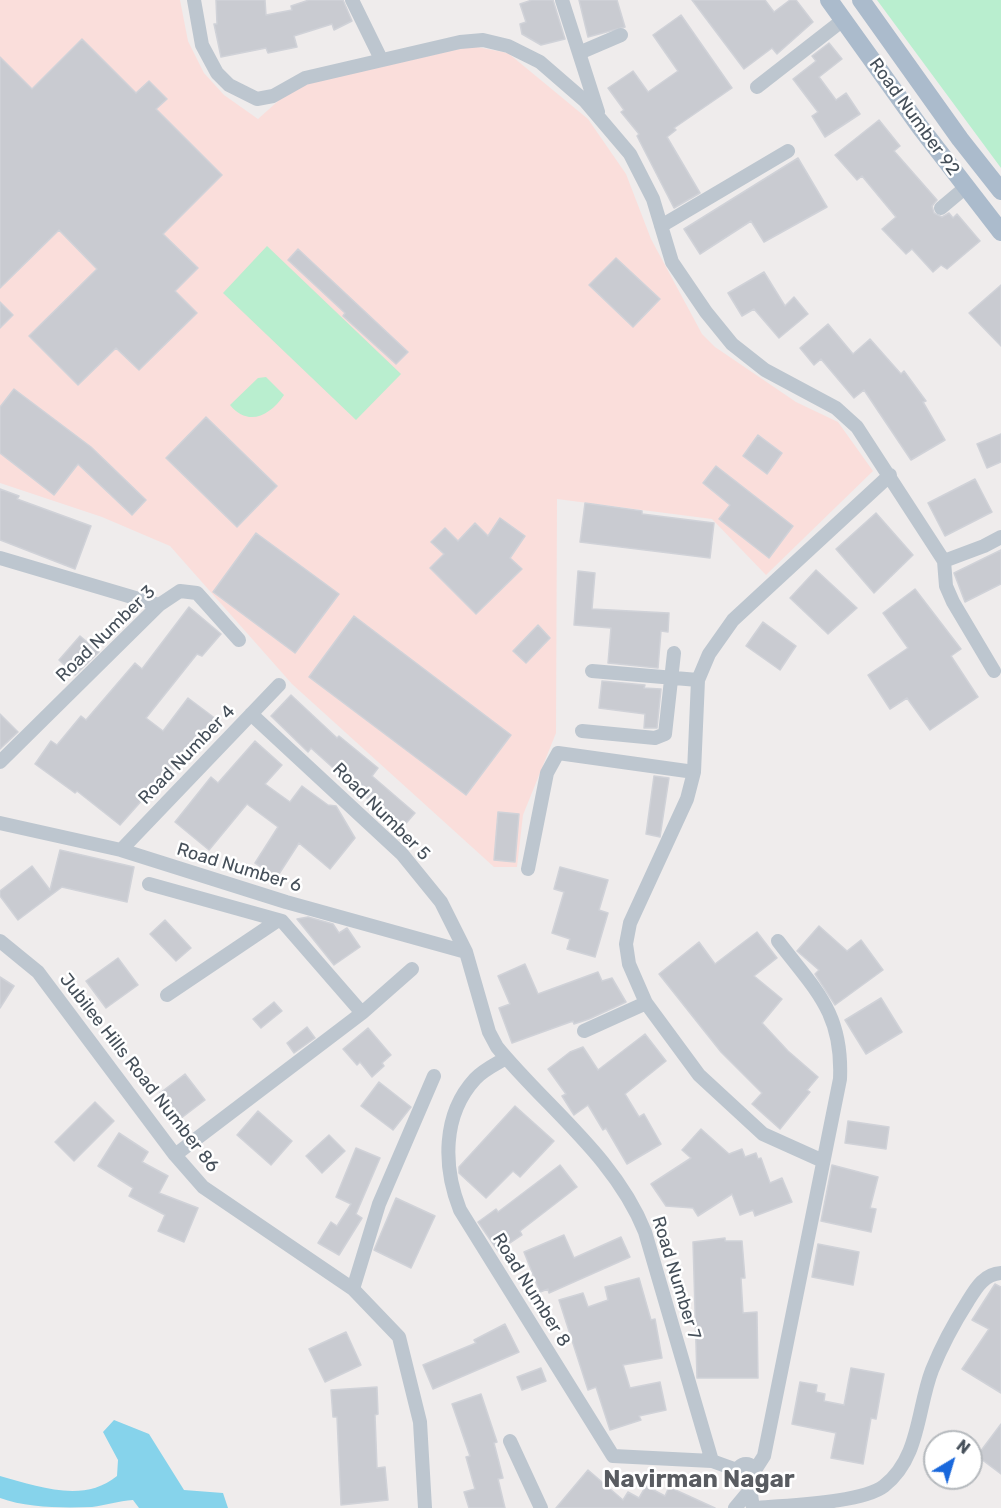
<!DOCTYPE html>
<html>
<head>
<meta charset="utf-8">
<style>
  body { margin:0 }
  #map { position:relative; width:1001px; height:1508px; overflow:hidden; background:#efecec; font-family:Rubik,sans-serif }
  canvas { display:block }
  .north { position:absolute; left:923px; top:1430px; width:60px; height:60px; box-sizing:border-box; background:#fff; border:2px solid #b5b9bd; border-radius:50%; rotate:38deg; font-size:16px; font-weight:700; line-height:24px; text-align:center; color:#454f59 }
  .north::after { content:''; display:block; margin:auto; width:21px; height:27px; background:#1968dc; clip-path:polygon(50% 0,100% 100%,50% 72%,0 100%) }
</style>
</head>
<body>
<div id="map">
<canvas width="1001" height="1508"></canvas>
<div class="north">N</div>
</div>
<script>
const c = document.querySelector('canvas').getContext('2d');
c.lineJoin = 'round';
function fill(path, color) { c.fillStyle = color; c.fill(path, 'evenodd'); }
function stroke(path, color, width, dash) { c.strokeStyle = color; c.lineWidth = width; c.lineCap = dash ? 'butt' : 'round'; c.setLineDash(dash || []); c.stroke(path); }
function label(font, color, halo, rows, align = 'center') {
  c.font = font + ' Rubik,sans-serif'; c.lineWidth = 5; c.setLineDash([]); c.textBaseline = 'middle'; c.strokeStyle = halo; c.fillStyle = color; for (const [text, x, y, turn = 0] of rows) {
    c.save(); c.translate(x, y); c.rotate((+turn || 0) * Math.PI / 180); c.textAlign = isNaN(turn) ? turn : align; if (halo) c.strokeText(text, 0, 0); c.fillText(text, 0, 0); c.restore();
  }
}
fill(new Path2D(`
  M0 0H180L188 41 204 73 224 95 258 119 287 93 318 77 341 76 472 46 508 53 588 119 626 174 651 239 702 334 715 347 796 402 838 422 873 471 766 575 712 519 557 499 556 733 523 815 517 867H494L292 684 170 546 102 517 0 483Z`), '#fadedb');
fill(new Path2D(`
  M877 0H1001V168Z
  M267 246 401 374 356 420 223 293Z
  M266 377 284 395C270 416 248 427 230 405L258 378Z`), '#b9eecf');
fill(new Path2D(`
  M114 1420 149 1434 184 1490 223 1493 228 1508H139L133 1500C118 1501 106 1505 92 1507 63 1508 27 1508 0 1498V1476C38 1486 83 1504 117 1476L118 1460 103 1432Z`), '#86d3eb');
const building = new Path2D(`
  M216 0H265L266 15 292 10 291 6 309 0H343L352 21 334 30 332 24 294 36 297 47 268 53 266 48 221 57 214 24H217Z
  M532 0H553L565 39 541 45 522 34 520 24 526 22 520 4Z
  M579 0H617L625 27 588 37Z
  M692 0H765L774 12 790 0H796L813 22 777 54 772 48 744 69Z
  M681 15 732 88 674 128 676 130 667 137 700 193 674 208 637 136 639 134 621 112 624 110 608 88 633 71 648 92 678 71 653 35Z
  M82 39 136 93 149 81 167 99 156 109 222 175 163 234 198 268 175 291 197 313 139 370 116 348 78 385 29 336 97 269 59 230 0 288V57L32 89Z
  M829 43 842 59 819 77 836 100 846 93 860 114 825 137 812 116 818 112 793 79 816 61 812 56Z
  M879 120 900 146 894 151 937 200 932 206 934 213 942 217 949 213 953 218 957 214 980 241 947 269 941 265 933 272 912 249 906 254 882 229 896 217 862 176 857 180 835 155Z
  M798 158 827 207 764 242 751 221 700 254 684 229Z
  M298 249 408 352 396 364 343 316 345 313 288 260Z
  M616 258 660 299 633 327 589 285Z
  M764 272 785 306 794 297 808 314 779 338 754 309 742 316 728 293Z
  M1001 285V346L969 313Z
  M0 302 13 315 0 328Z
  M828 324 853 354 870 339 901 374 904 371 926 401 923 402 945 440 911 460 864 390 854 398 821 359 814 365 800 348Z
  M14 389 91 447 146 500 132 515 78 464 54 495 0 453V407Z
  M206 417 277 486 237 527 166 458Z
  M1001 434V462L987 468 977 444Z
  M758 435 782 453 767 474 743 456Z
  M716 466 793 526 769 558 719 519 730 505 703 483Z
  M975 479 992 512 945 536 928 503Z
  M0 489 19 496 17 499 91 526 75 569 0 540Z
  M585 503 642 511V514L714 523 710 558 580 542Z
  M876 513 913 555 874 593 836 549Z
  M500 518 525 536 510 558 522 569 476 614 430 568 444 554 431 542 445 528 458 541 475 523 488 536Z
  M256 533 339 594 295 653 213 592Z
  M1001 550V584L965 602 954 573Z
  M816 570 857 608 828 634 790 598Z
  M578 571 595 573 592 609 669 613 668 632 661 631 658 668 608 663 611 628 574 625Z
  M915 589 961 649 951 656 978 697 930 730 907 698 890 709 868 675 908 648 883 613Z
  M189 607 221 634 202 656 197 654 146 718 163 731 188 698 220 722 204 744 198 739 171 773 168 771 120 825 77 791 75 793 35 764 51 741 57 745 81 716 86 720 135 663 142 669Z
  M354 616 511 735 466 795 309 677Z
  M763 622 796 646 780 670 746 646Z
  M538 625 550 638 526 663 513 651Z
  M80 636 99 652 75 675 59 660Z
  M602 681 645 685 644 688 661 689 657 728H644L645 714 599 708Z
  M291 695 337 738 339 736 378 768 372 776 415 813 401 829 311 748 308 752 271 716Z
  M0 714 18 732 0 749Z
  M255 741 282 765 265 784 290 802 302 786 328 805 336 806 355 838 330 869 299 843 277 877 255 863 278 827 247 804 209 850 175 822 211 777 218 783Z
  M654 776 669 778 660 837 646 834Z
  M498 812 519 814 515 862 494 860Z
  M60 850 134 867 127 902 62 887 18 920 0 896V891L32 866 50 890Z
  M560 867 608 880 599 910 608 913 595 957 567 949 570 939 552 933 564 892 554 889Z
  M308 917 333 924 339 933 347 928 360 947 334 965 297 919Z
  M165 920 191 948 176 961 150 934Z
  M819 926 847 951 861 940 883 970 835 1005 815 974 819 970 797 951Z
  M757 932 777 958 754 976 782 999 762 1023 788 1051 818 1077 807 1090 810 1092 780 1129 752 1104 762 1093 721 1052 659 974 699 942 715 964Z
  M118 958 138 985 106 1008 86 981Z
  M525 964 538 994 598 972 602 981 612 978 626 1002 589 1019 574 1024 573 1021 512 1043 499 1008 510 1004 498 976Z
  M0 977 14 986 0 1008Z
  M881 998 902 1032 866 1054 845 1020Z
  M274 1002 282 1011 261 1028 253 1019Z
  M307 1027 315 1038 294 1053 287 1043Z
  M368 1028 391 1055 382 1063 384 1066 372 1077 360 1062 357 1065 343 1049Z
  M645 1034 666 1061 625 1094 639 1117 644 1114 661 1144 627 1164 606 1128 603 1130 588 1105 574 1115 562 1096 566 1094 548 1069 570 1052 583 1047 598 1070Z
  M185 1074 205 1100 180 1119 160 1093Z
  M379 1082 411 1107 393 1130 361 1106Z
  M95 1102 114 1121 74 1161 55 1142Z
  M515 1106 554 1141 520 1177 513 1171 486 1198 459 1173V1167Z
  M258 1111 292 1141 271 1165 237 1135Z
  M848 1121 889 1127 886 1149 845 1143Z
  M701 1129 729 1154 742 1149 745 1157 756 1153 758 1159 761 1158 770 1183 782 1178 792 1202 755 1216 753 1210 740 1215 732 1194 698 1216 693 1208 666 1206 651 1184 691 1158 682 1150Z
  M119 1133 148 1152 142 1162 168 1176 159 1193 198 1208 184 1242 158 1231 165 1215 129 1196 133 1188 98 1166Z
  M329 1135 345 1151 322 1173 306 1156Z
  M356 1148 380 1158 356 1214 362 1218 339 1255 318 1243 331 1222 337 1226 351 1204 336 1197Z
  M560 1165 577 1187 520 1231 522 1235 498 1251 478 1222 496 1209 498 1212Z
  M832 1165 878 1177 870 1208 876 1209 871 1232 821 1221Z
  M396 1198 435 1216 411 1268 374 1250Z
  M564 1235 574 1258 621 1237 630 1257 549 1293 548 1289 540 1292 524 1252Z
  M725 1238V1241H742L745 1278H741L743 1313 757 1312 758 1378H697L693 1242Z
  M818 1244 859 1252 853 1285 812 1277Z
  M639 1278 651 1320 655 1319 662 1358 623 1365 630 1388 660 1382 666 1410 639 1416 641 1420 610 1430 596 1387 588 1390 559 1300 583 1293 588 1307 608 1300 605 1287Z
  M995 1284 1001 1287V1393L962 1369 989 1329 972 1320Z
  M505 1324 519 1352 433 1389 423 1365 476 1343 474 1340Z
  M346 1332 361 1365 325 1382 309 1349Z
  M541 1368 546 1381 522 1390 517 1377Z
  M851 1368 884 1374 876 1419 871 1418 863 1464 831 1458 836 1433 792 1424 800 1382 817 1385 816 1392 825 1394 824 1401 844 1405Z
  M377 1387 378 1414 375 1415 377 1468 385 1467 388 1500 341 1505 337 1417H333L331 1390Z
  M481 1394 497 1442 494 1443 503 1478 498 1479 505 1508H469L464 1492 475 1489 466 1457 470 1456 452 1404Z
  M1001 1424V1474L977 1456Z
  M588 1470 623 1500 628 1492 639 1498 646 1486 665 1496 669 1487 715 1508H556Z`);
fill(building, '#c9cbd1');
stroke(building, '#d0d2d8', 1.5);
stroke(new Path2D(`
  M194 0 202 45 217 73 229 85 257 99 273 96 305 78 460 42 483 40 508 46 540 62 585 101 630 154 653 199 672 262 706 312 732 344 765 370 836 408 857 427 944 561 984 546 1001 537
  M352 0 381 59
  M562 0 598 112
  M579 53 621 35
  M757 87 843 20
  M941 208 966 187
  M661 226 788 151
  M0 558 159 605
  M944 561 946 586 953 602 994 671
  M592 671 698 680
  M251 714 402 854 441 902 466 952 489 1032 497 1047C547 1108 615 1157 645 1232L712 1461 737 1470
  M582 731 655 738 665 734 674 653
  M0 762 159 605 180 591 197 593 239 640
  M0 823 121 850 286 902 466 952
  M121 850 279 685
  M528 869 547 773 558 753 694 772
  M149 884 282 921 362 1013 175 1155
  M0 941 38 972 175 1155 203 1187 353 1289 399 1337 420 1422 425 1508
  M167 995 277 921
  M362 1013 412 969
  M584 1031 646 1003
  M506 1058C496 1064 483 1070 475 1079 442 1115 443 1167 460 1210L613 1456 712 1461
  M823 1161 763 1134 699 1075 646 1003 629 964 626 944 630 923 687 799 694 772 698 680 709 654 733 620 890 475
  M353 1289 379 1204 434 1076
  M510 1441 541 1508
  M737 1473a9 9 0 1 1 18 0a9 9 0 1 1-18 0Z
  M755 1470 764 1456 840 1079C843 1012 815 990 778 941
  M749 1481 753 1508
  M735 1508 750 1490
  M758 1508C788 1505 862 1503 884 1486 920 1458 917 1409 932 1370 942 1345 954 1323 968 1301 976 1288 984 1274 1001 1273`), '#bdc6cf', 14);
stroke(new Path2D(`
  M829 0 920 127 1001 232
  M861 0 960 139 1001 191`), '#abbbcc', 18);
label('18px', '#454f59', '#fff', [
  ["Road Number 92",914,117,54],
  ["Road Number 3",106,634,-44],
  ["Road Number 4",187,755,-46],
  ["Road Number 5",381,812,45],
  ["Road Number 6",239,868,17],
  ["Jubilee Hills Road Number 86",139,1073,52],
  ["Road Number 7",676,1278,73],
  ["Road Number 8",531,1290,58]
]);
label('bold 24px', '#595c61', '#fff', [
  ["Navirman Nagar",699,1480]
]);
</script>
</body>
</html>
